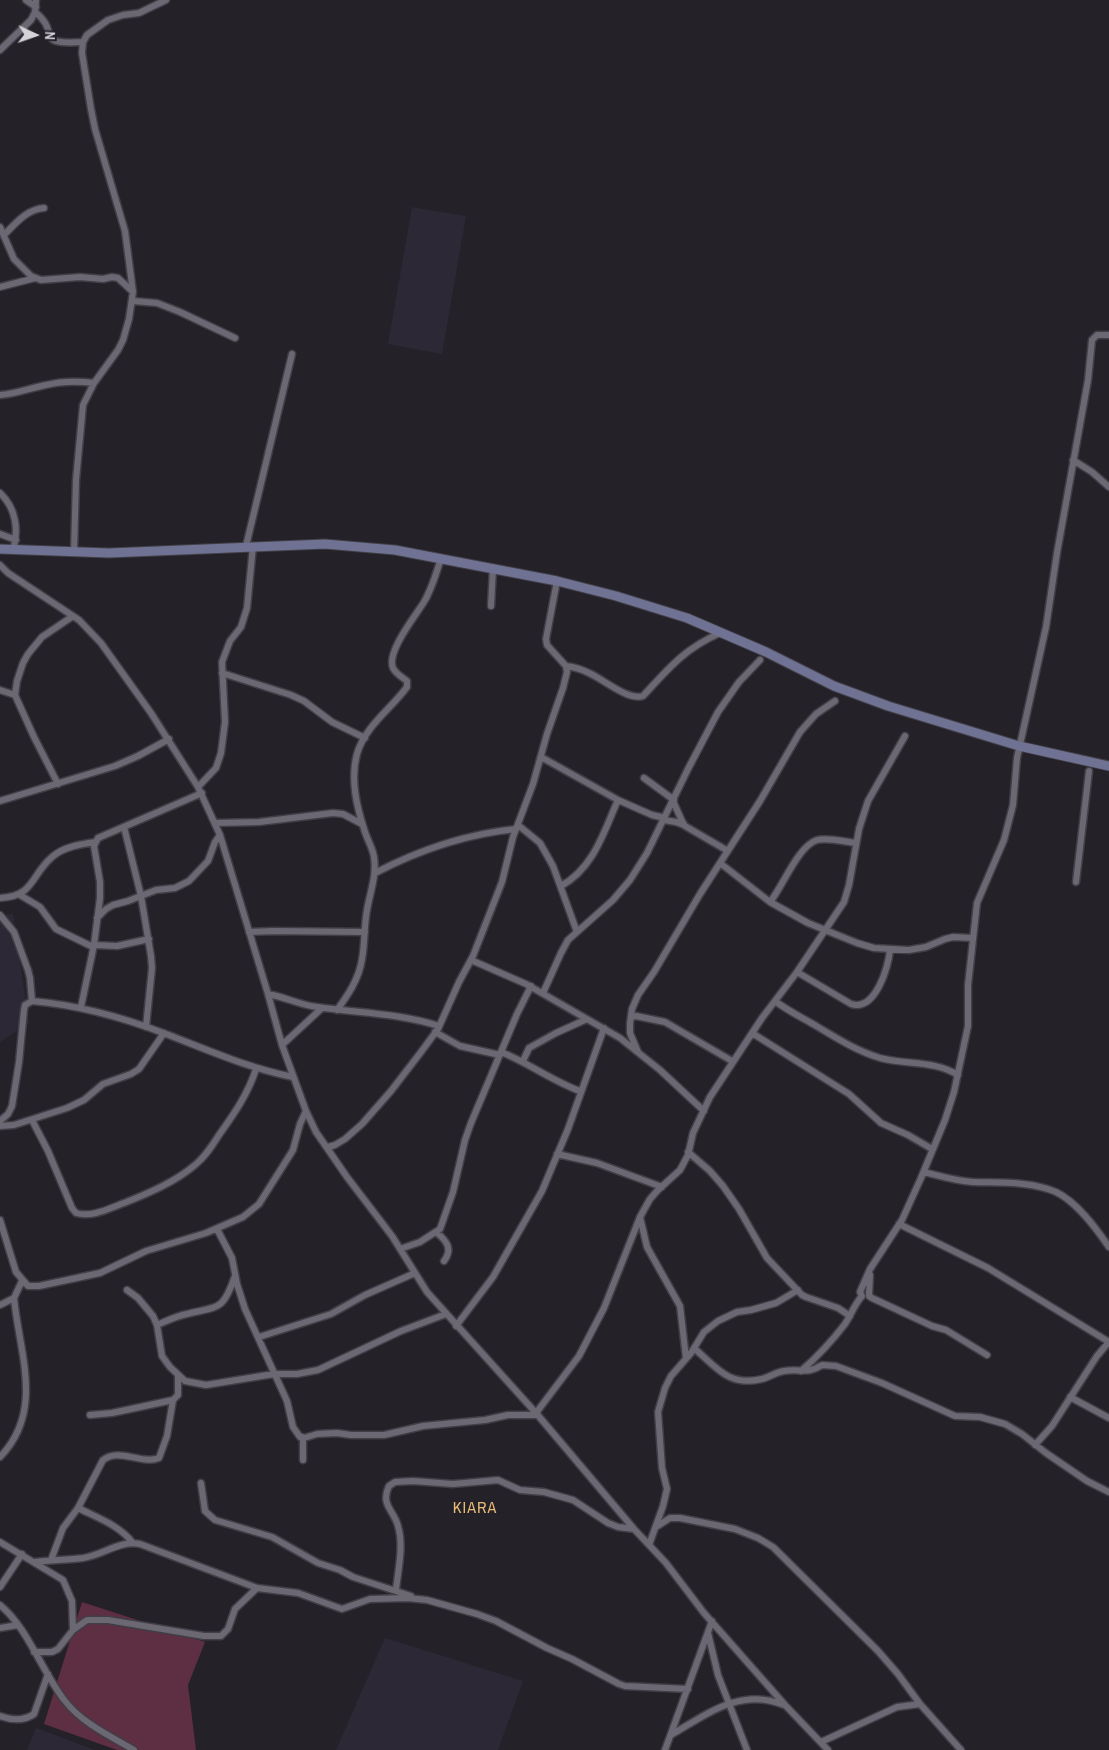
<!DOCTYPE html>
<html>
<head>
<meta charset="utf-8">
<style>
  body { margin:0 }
  #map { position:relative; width:1109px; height:1750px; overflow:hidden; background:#242129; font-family:"Archivo Narrow",sans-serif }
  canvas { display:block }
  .north { position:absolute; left:10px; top:10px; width:50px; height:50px; -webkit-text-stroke:4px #242129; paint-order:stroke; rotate:93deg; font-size:14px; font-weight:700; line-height:20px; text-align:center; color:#d4d3d9 }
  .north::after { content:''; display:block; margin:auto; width:18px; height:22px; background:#d4d3d9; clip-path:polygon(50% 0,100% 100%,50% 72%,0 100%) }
</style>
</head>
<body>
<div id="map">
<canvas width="1109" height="1750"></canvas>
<div class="north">N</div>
</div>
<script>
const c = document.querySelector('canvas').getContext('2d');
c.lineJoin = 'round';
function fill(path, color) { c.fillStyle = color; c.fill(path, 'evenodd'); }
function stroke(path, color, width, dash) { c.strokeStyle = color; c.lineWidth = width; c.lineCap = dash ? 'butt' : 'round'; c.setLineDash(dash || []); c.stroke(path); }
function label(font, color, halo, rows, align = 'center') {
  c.font = font + ' "Archivo Narrow",sans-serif'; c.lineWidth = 4; c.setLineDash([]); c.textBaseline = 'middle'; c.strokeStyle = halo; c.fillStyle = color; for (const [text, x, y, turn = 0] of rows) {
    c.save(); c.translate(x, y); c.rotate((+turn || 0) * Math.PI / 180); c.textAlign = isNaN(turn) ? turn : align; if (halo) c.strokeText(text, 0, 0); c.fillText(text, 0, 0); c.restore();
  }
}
fill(new Path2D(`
  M412 207 466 216 442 354 388 344Z
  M13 914 29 1023 0 1042V915Z
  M385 1638 523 1681 498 1750H336Z
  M36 1728 95 1750H27Z`), '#2d2836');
fill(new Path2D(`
  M82 1602 205 1642 188 1685 196 1750H117L44 1724Z`), '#5e2e42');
const street = new Path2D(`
  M26 0 36 7
  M35 12C62 33 32 45 83 42
  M0 50 31 20 35 12 36 0
  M0 227 14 259 31 276 41 280 80 277 103 279 112 277 118 278 133 292
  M4 235C15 224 27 209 44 208
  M0 287 35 278
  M133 301 157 303 180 312 235 338
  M0 395C16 394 30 388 46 385 62 381 78 381 94 383
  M1073 460 1092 472 1109 487
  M0 493C16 508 19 530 13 550
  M0 534 16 540
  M246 546 292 354
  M74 552 76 480 83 405 94 383 118 350 123 340 129 319 133 292 125 231 95 129 91 109 82 53 83 42 87 35 108 20 123 15 139 13 166 0
  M0 565 8 573 79 620 101 643 151 713 198 787 220 835 268 994 282 1045 306 1111 316 1132 347 1177 392 1236 427 1292 536 1413 634 1529 666 1563 704 1613 785 1705 828 1750
  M491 606 493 568
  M566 666C574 667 581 669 589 673 603 679 628 701 643 696 669 668 684 649 720 633
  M222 673 291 695 304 701 332 722 365 738
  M0 690 15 695
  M541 757 618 800 652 815 665 818
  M644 778 674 800
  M58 784 34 737 15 695 17 681 23 663 28 654 42 637 73 616
  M198 787 216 768 221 753 225 722 222 662 230 641 241 627 247 608 253 546
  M0 801 115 766 138 756 169 739
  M673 801 682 821 685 826 728 851
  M664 820 676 822 684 825
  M215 823 259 822 333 813 343 814 362 824
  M518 825 540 843 553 866 577 932
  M124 827 141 896 151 956 152 968 146 1027
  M720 863 770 902 808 923 857 943 874 948 909 950 926 947 945 939 953 937 972 938
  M375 873C419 850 466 834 516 829
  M1076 882 1089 771
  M561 886C594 868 604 831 618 800
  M20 895 40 907 56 929 93 947
  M0 898C35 896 30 876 52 857 63 847 81 844 96 842
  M770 902C783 886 798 846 817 840 827 837 846 842 856 843
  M0 915 14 932 28 970 30 978 32 1001
  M97 918 106 909 113 905 128 901 156 890 175 888 189 881 208 861 215 842 220 835
  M249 932 273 931 365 932
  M94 945 117 946 149 939
  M471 960 526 984 620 1038 660 1070 704 1111
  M797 972 851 1004C875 1012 889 967 890 949
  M543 993 561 953 568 940 613 900 630 880 647 853 688 769 718 712 739 682 760 660
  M268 994C285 997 300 1005 317 1007 358 1013 399 1013 439 1026
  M775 1001C788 1011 803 1018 818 1027 838 1039 857 1051 880 1058 906 1065 934 1060 958 1075
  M81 1007 94 945 100 898V882L94 846 98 838 202 793
  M337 1010C348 995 359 979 362 959 365 943 364 926 367 910 370 892 377 876 374 857 373 849 368 841 365 832 357 808 350 780 357 754 365 726 391 709 407 687V681C402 677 396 674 393 668 386 652 416 615 424 602 432 589 436 573 441 559
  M631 1017 636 1016 665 1022 732 1061
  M435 1032 460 1046 500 1055
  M752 1033 849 1094 881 1123 908 1135 932 1149
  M282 1045 322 1008
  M501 1052C529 1063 552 1081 580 1091
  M638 1052 630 1033V1023L632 1009 638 995 654 972 700 894 760 801 800 732 816 714 835 701
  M523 1061 529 1048 556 1033 587 1019
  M32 1120 48 1151 72 1208 76 1213C92 1218 110 1208 124 1203 149 1193 175 1182 195 1165 205 1157 212 1146 219 1135 234 1114 248 1094 256 1069
  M0 1121 8 1114 12 1106 19 1062 24 1010 25 1005 32 1001C78 1005 122 1017 166 1034 208 1050 248 1068 293 1077
  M0 1126 14 1125 67 1108 84 1100 103 1084 131 1074 139 1069 164 1033
  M328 1147 335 1145 345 1139 362 1124 391 1091 421 1052 438 1029 459 982 473 956 502 882 513 837 533 784 547 734 563 688 567 672 566 666 547 645 546 639 557 581
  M688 1152 710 1171 723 1186 739 1209 767 1258 802 1295 806 1297 838 1308 850 1316
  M557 1154 597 1163 662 1187
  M924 1172C940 1176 956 1181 973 1182 999 1183 1031 1181 1056 1192 1077 1202 1096 1228 1109 1247
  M640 1217 647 1247 680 1306 686 1358
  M0 1220 16 1272 28 1286H39L100 1273 146 1251 206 1233 243 1217 259 1204 293 1150 300 1124 306 1111
  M899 1224 988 1268 1109 1342
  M217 1229 232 1258 237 1284 245 1309 287 1401 293 1427 300 1437 304 1438 317 1434 337 1433 351 1435H384L423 1426 485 1420 508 1415H538
  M436 1232C447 1241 453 1249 444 1261
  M400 1249 420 1242 440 1229 453 1192 465 1140 471 1123 517 1014 531 986
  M870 1275 869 1296 872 1298 932 1326 946 1330 987 1355
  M127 1290 138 1298 153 1316 157 1325 162 1356 170 1367 185 1381 206 1385 274 1374H297L318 1370 401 1331 446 1314
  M0 1305 14 1298 22 1281
  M157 1325C167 1321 176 1316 187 1314 219 1306 223 1311 235 1276
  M456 1326 493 1277 542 1191 568 1129 604 1028
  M259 1337 331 1314 365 1295 415 1273
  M695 1349C717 1368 729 1387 762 1379 770 1377 776 1372 784 1371 801 1368 806 1375 822 1365L836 1366 882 1383 955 1416 980 1417 1005 1424 1022 1434 1046 1453 1087 1481 1109 1492
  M801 1371C817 1357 832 1341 845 1324 851 1315 854 1305 862 1296L860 1292 870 1269 902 1220 921 1178 945 1120 954 1092 968 1026V985L977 903 1004 840 1013 805 1017 758 1046 627 1057 553 1088 380 1092 340 1097 335H1109
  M1070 1397 1109 1418
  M536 1413 579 1356 604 1308 640 1217 650 1199 658 1190 680 1170 688 1155 693 1133 710 1097 762 1018 797 972 844 902 849 885 859 829 868 801 905 736
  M90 1415 112 1413 173 1400 178 1395V1375
  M302 1437 303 1439V1460
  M1035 1445 1052 1426 1097 1356 1109 1342
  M0 1457C45 1411 19 1352 14 1298
  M201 1483 205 1511 215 1520 272 1537 318 1563 340 1570 353 1577 411 1596
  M78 1508C98 1518 119 1525 133 1543
  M656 1527 670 1518H680L735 1529 758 1538 773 1547 878 1651 898 1674 920 1704 961 1750
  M0 1542 63 1580 72 1601 73 1630
  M649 1545 663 1506 667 1489 662 1468 658 1412 665 1388 671 1376 691 1353 704 1332 718 1321 737 1312 751 1310 776 1303 798 1290
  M51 1560 63 1528 78 1508 103 1460C119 1447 141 1465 159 1458L167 1436 173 1400
  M35 1562C50 1560 67 1560 83 1558 103 1555 120 1540 140 1544L257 1588 298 1593 342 1609 370 1599 408 1598 427 1600 477 1614 496 1621 547 1648 572 1659 619 1684 625 1686 688 1689
  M0 1587 22 1554
  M396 1590C398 1570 404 1546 398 1526 394 1510 380 1505 389 1486L395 1482 413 1481 453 1484 498 1480 520 1490 544 1492 573 1500 608 1523 618 1527 634 1529
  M0 1605C28 1628 42 1672 65 1701 82 1723 110 1736 134 1750
  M0 1628 18 1625
  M708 1633 718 1675 747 1750
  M34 1652H52L58 1649 73 1630 87 1620H108L204 1636H221L228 1629 235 1609 257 1588
  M0 1716C11 1720 24 1721 34 1714L48 1674
  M671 1735C707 1714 741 1687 784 1705
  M821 1742 897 1707 920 1704
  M665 1750 712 1621`);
const secondary = new Path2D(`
  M0 549 109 553 325 544 395 550 557 581 616 596 687 618 766 652 834 686 888 706 1019 746 1109 766`);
stroke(street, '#413e46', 9);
stroke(secondary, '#413e46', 11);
stroke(street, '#6b6873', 6);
stroke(secondary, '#6f7292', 9);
c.letterSpacing = '1px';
label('16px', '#e8bb77', '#242129', [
  ["KIARA",475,1509]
]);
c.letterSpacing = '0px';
</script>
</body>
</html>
